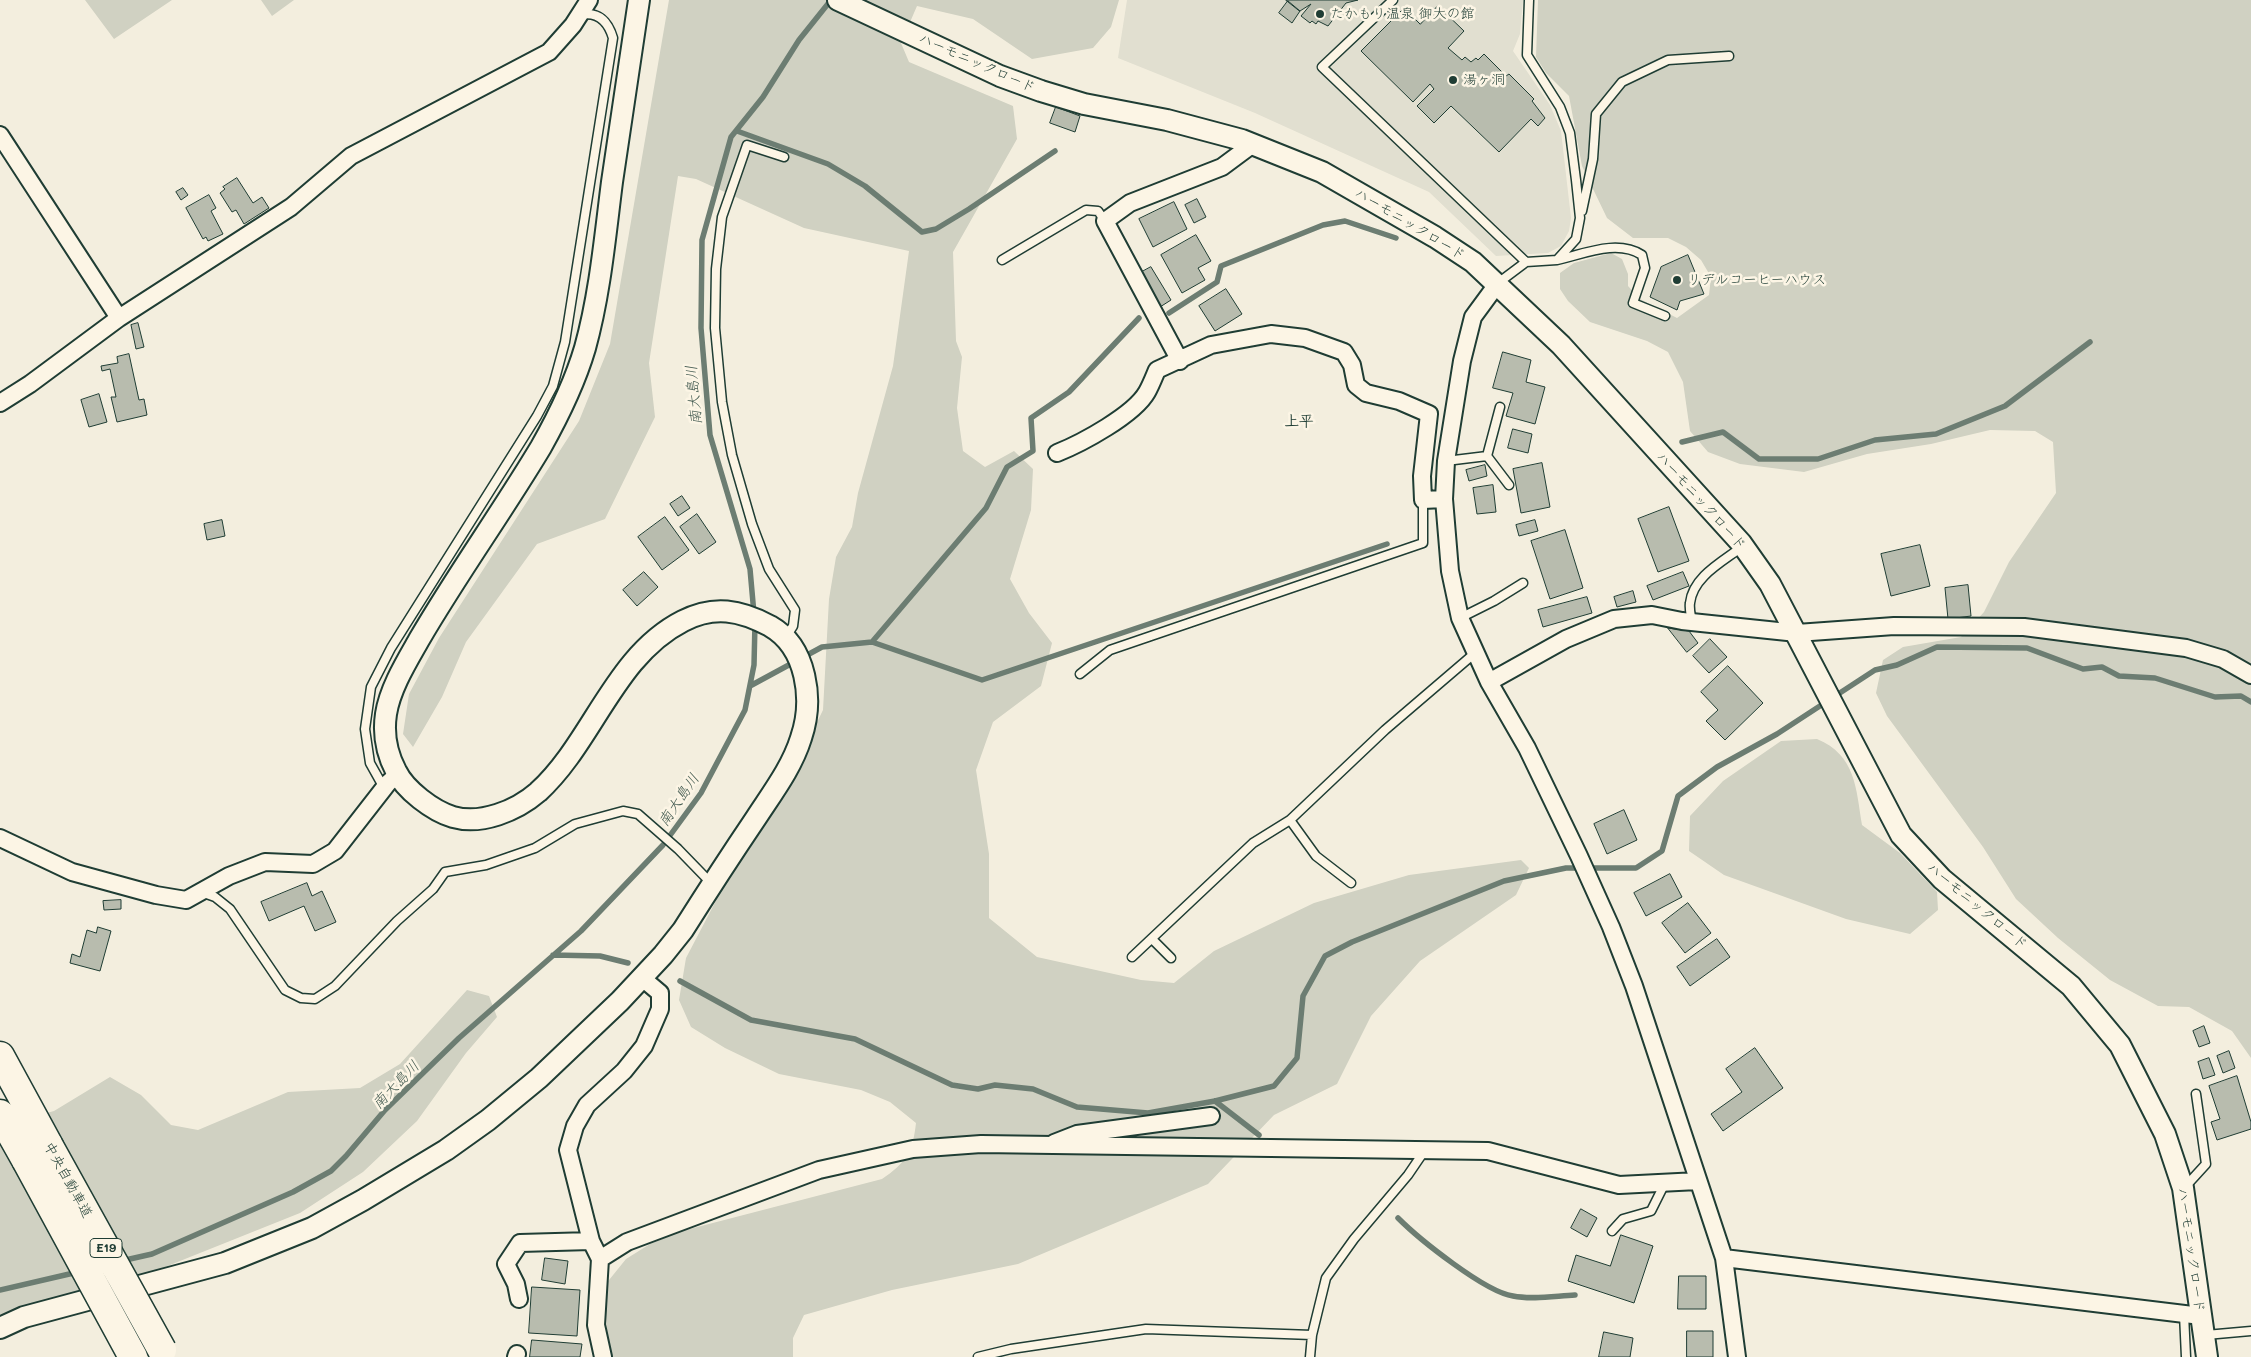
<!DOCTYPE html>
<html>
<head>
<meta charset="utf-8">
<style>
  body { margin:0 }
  canvas { display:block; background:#f3eede }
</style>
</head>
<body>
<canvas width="2251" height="1357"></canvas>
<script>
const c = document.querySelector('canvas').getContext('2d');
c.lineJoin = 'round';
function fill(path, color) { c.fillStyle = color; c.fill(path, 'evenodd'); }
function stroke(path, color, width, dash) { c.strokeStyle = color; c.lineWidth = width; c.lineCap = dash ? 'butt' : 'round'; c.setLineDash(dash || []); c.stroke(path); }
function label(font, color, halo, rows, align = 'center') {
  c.font = font + ' Mali,"Klee One",sans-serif'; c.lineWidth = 5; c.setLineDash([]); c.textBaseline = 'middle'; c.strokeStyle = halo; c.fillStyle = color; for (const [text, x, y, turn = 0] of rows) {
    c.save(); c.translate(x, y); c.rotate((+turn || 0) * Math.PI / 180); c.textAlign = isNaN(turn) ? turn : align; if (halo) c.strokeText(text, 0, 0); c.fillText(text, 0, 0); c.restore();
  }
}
fill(new Path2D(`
  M1127 0H1523L1520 34 1513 51 1550 105 1561 131 1571 218 1569 231 1561 246 1548 253 1496 256 1429 192 1255 113 1118 58Z`), '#e1dfd0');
fill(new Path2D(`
  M85 0H172L114 39Z
  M261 0H294L272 16Z
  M669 0H1119L1111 27 1093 48 1032 59 973 19 917 6 901 43 909 62 1013 106 1017 139 953 252 956 341 962 357 957 408 963 451 985 467 1014 451 1033 469 1031 510 1010 579 1029 613 1052 643 1041 686 993 722 976 770 989 854V918L1037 957 1141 980 1174 983 1214 951 1314 903 1409 875 1521 860 1529 868 1516 895 1420 961 1371 1016 1337 1084 1274 1115 1208 1184 1018 1264 892 1290 804 1315 793 1338V1357H612L607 1338 605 1285 626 1259 650 1244 682 1231 882 1179C906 1163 913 1151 916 1123L890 1102 861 1090 779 1074 725 1048 691 1027 679 1000 686 958 720 893 772 815 823 710 829 599 836 557 852 527 858 493 893 366 909 251 804 228 696 179 678 176 649 363 655 417 605 519 537 544 466 642 442 697 413 747 403 734 409 694 439 638 579 421 610 344Z
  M1538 0H2251V1058L2232 1031 2189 1007 2158 1006 2110 980 2058 938 2016 899 1983 847 1887 716 1876 693 1883 660 1903 647 1961 637 1984 612 2009 562 2056 493 2053 442 2035 431 1990 430 1931 444 1867 454 1804 472 1740 464 1708 452 1690 431 1683 382 1668 352 1647 341 1590 322 1568 301 1560 289V273L1574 263 1611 253 1622 259 1628 274V286L1640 299 1677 318 1709 295 1711 277 1701 260 1686 247 1668 238H1633L1607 218 1582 166 1569 96 1546 73 1536 57Z
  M1817 739C1856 755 1856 789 1862 825L1900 853 1937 892 1938 910 1910 934 1846 919 1724 875 1689 851 1690 816 1723 781 1781 741Z
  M467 990 489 996 497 1017 466 1053 417 1121 363 1172 300 1213 0 1333V1126L54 1111 110 1077 141 1095 171 1125 198 1130 288 1092 360 1088 400 1064Z`), '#d0d1c2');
stroke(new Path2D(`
  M737 131 828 164 865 186 922 232 936 229 969 209 1055 151
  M1169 313 1217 282 1221 266 1323 225 1345 221 1396 238
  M1682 442 1723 432 1759 459H1818L1875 440 1936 434 2005 406 2090 342
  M754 614 750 569 710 435 701 328 702 240 731 137 763 97 799 40 831 0
  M872 642 986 508 1007 467 1033 451 1031 418 1069 392 1139 318
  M750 686 822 647 872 642 982 680 1387 544
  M553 955 600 956 628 963
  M680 981 751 1020 855 1039 952 1085 978 1089 995 1085 1033 1089 1077 1107 1148 1113 1215 1101 1274 1086 1297 1058 1303 996 1325 956 1352 942 1504 881 1566 868H1636L1662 851 1678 796 1717 767 1777 734 1875 670 1897 665 1937 647 2027 648 2083 669 2102 667 2119 676 2155 678 2215 697 2241 696 2251 702
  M1215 1101 1259 1135
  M1398 1218C1419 1239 1485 1292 1513 1296 1532 1300 1555 1296 1575 1295
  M121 1261 152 1254 293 1192 331 1171 346 1156 385 1110 459 1038 581 931 663 845 701 793 745 710 754 665 755 623
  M0 1290 78 1272`), '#6c7d72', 5.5);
const building = new Path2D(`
  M1286 0H1358L1346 3 1328 26 1318 21 1316 24 1312 21 1310 23 1301 16 1311 4 1300 11Z
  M1288 1 1300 11 1292 23 1279 13Z
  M1438 6 1464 31 1448 48 1462 60 1465 57 1471 62 1476 58 1478 60 1484 54 1506 76 1509 74 1534 99 1532 101 1545 118 1538 126 1531 119 1499 152 1451 106 1434 123 1417 106 1434 89 1430 84 1413 102 1361 51 1404 8 1420 24Z
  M1056 107 1080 116 1075 132 1050 123Z
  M237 178 253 203 262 197 269 208 244 224 236 210 232 212 220 193 225 189 223 187Z
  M183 188 188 195 181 200 176 192Z
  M209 195 216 208 211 211 223 234 208 241 206 237 203 239 186 208Z
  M1197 199 1206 217 1194 223 1185 205Z
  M1174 202 1187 229 1153 247 1139 219Z
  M1196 235 1211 261 1198 268 1205 280 1182 293 1161 255Z
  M1688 255 1704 294 1680 301 1677 310 1650 297 1661 267Z
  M1151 267 1171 300 1160 307 1140 273Z
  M1226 289 1242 314 1215 331 1199 306Z
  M138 323 144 347 136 349 131 325Z
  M1503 352 1531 360 1526 382 1545 387 1535 424 1506 416 1513 393 1493 388Z
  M129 354 139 400 144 399 147 415 117 422 111 397H116L110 369 102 371 101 366 118 363 117 357Z
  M99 394 107 422 89 427 81 400Z
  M1513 429 1532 434 1528 453 1508 448Z
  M1542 463 1550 507 1521 513 1513 469Z
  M1485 465 1487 476 1469 481 1466 470Z
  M1493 485 1496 512 1477 514 1473 488Z
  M682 496 690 508 678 516 670 504Z
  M1669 507 1689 561 1658 572 1638 519Z
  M697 514 716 542 699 554 680 527Z
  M665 517 689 550 662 570 638 537Z
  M222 520 225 536 207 540 204 524Z
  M1535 520 1538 531 1519 536 1516 525Z
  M1565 530 1583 588 1550 599 1531 541Z
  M1920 545 1930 586 1891 596 1881 554Z
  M644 572 658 587 637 606 623 590Z
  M1683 572 1689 586 1653 600 1647 586Z
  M1968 585 1971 616 1948 619 1945 588Z
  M1633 591 1636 602 1617 607 1614 597Z
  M1587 597 1592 613 1543 627 1538 610Z
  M1668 628 1689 631 1698 643 1687 652Z
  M1710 639 1727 657 1709 673 1693 656Z
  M1728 666 1763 703 1725 740 1706 721 1718 710 1701 692Z
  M1624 810 1637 840 1607 854 1594 824Z
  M1670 874 1682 897 1646 916 1634 893Z
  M307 883 312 896 322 891 336 922 315 931 304 906 269 921 261 902Z
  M121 900V909L104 910 103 901Z
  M1688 903 1711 933 1685 953 1662 923Z
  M98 927 111 931 100 971 70 963 72 954 80 957 87 930 96 933Z
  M1717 939 1730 957 1690 986 1677 967Z
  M2204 1026 2210 1043 2199 1047 2193 1031Z
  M1755 1048 1783 1088 1723 1131 1711 1114 1742 1092 1726 1069Z
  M2229 1051 2235 1068 2223 1073 2217 1056Z
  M2209 1058 2215 1075 2203 1079 2198 1062Z
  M2237 1076 2251 1122V1129L2217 1140 2211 1122 2220 1119 2209 1086Z
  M1581 1209 1597 1218 1587 1237 1571 1228Z
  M1621 1235 1653 1246 1634 1303 1568 1281 1576 1255 1610 1266Z
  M545 1258 568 1261 565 1284 542 1280Z
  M1679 1276H1706V1309H1678Z
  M532 1287 580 1290 577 1336 529 1333Z
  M1687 1331H1713V1357H1687Z
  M1604 1332 1633 1338 1630 1357H1599Z
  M532 1340 582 1344 580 1357H530Z`);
fill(building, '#b8bcae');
stroke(building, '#1f3d34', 1);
const service = new Path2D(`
  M1393 0 1322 67 1526 262
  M784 157 747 145 722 217 716 269 715 328 722 402 732 455 752 524 769 569 795 610 793 626 786 637
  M1582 211 1593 159 1596 114 1622 82 1668 60 1729 56
  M1002 260 1086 210 1098 211 1105 221
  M1557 260C1584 254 1617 239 1642 255L1645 268 1633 303 1665 316
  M1498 283 1526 262 1557 260 1576 239 1580 218 1576 180 1570 133 1560 107 1527 55 1529 0
  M1487 456 1509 485
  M1446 461 1487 456 1500 407
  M1460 618 1494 601 1523 583
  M1692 623C1691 616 1689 609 1690 603 1693 576 1724 561 1743 546
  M1080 674 1110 650 1423 543V500
  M384 788 370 763 365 729 371 687 391 648 537 416 553 386 565 342 613 38C608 21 598 11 580 15
  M1290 820 1316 856 1351 883
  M201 892 215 897 230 909 285 990 301 998 315 999 335 986 397 921 433 889 445 872 486 865 535 848 575 824 623 811 638 814 678 849 711 883
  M1153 940 1171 958
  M1132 957 1253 843 1290 820 1385 730 1475 653
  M2185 1187 2206 1164 2196 1094
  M1612 1231 1623 1219 1651 1211 1665 1183
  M2184 1314 2186 1357
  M2206 1335 2251 1331
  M978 1357 1011 1349 1146 1329 1312 1335
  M1310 1357 1312 1335 1326 1278 1354 1239 1408 1175 1425 1150`);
const minor = new Path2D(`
  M0 135 119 318
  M1498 283 1473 317 1462 361 1446 461 1444 499 1450 571 1460 618 1489 682 1527 748 1579 856 1611 927 1634 986 1724 1258 1737 1357
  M1180 361 1105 221 1130 203 1222 167 1253 144
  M0 403 30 384 119 318 291 207 351 156 549 52 573 25 589 0
  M1057 453C1082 443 1134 415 1147 392 1151 385 1154 377 1157 370L1211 345 1271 334 1305 338 1344 352 1352 365 1356 385 1366 393 1399 401 1429 414 1422 476 1423 500 1444 499
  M1489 682 1566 639 1614 619 1652 615 1682 621 1797 633 1894 626 2024 627 2186 648 2223 659 2251 675
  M0 838 72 872 156 895 186 900 229 876 265 862 313 864 335 851 388 783 397 775
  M1054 1143 1077 1134 1211 1116
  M1724 1258 2201 1316
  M600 1259 627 1242 819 1170 913 1149 981 1144 1488 1151 1619 1185 1698 1181
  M519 1299 516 1284 506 1264 520 1243 591 1241
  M516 1357 517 1354
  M603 1357 596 1325 600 1259 591 1241 568 1150 575 1126 587 1105 624 1071 644 1046 660 1009V993L641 977`);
const tertiary = new Path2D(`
  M838 0 1000 76 1041 91 1084 104 1167 120 1242 140 1322 172 1435 237 1473 262 1561 345 1741 543 1770 584 1901 835 1942 879 2071 986 2120 1045 2165 1134 2183 1188 2207 1357
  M0 1328 24 1317 225 1263 312 1228 363 1200 446 1150 488 1120 539 1078 620 1001 663 955 683 930C707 892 731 855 756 818 773 792 792 767 801 738 814 700 807 647 770 626 740 610 714 605 683 621 614 656 593 742 538 792 516 811 481 825 453 817 433 811 405 790 396 771 387 754 383 734 386 714 390 688 407 661 420 638 458 573 502 512 541 447 559 415 575 382 585 348 600 294 605 237 612 182 621 122 630 61 639 0`);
const motorway = new Path2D(`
  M0 1056 49 1146
  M0 1114 26 1160`);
stroke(service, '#1f3d34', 11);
stroke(minor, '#1f3d34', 20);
stroke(tertiary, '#1f3d34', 24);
stroke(motorway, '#1f3d34', 31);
stroke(service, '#fcf5e5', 8);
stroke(minor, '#fcf5e5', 16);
stroke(tertiary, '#fcf5e5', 20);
stroke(motorway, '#fcf5e5', 28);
const motorwayBridge = new Path2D(`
  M49 1146 162 1350
  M26 1160 133 1357`);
stroke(motorwayBridge, '#1f3d34', 31, []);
stroke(motorwayBridge, '#fcf5e5', 28);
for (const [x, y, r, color] of [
  [1320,14,5,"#1f3d34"],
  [1453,80,5,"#1f3d34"],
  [1677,280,5,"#1f3d34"]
]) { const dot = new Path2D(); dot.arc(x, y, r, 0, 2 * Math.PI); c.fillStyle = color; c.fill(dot); stroke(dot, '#fcf5e5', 2); }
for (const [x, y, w] of [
  [106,1248,32]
]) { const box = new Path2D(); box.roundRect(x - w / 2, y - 9.5, w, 19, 4); c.fillStyle = '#fcf5e5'; c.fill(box); stroke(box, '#1f3d34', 1); }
label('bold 12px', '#1f3d34', null, [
  ["E19",106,1248]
]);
label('14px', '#1f3d34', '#fcf5e5', [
  ["たかもり温泉 御大の館",1330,14],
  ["湯ヶ洞",1463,80],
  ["リデルコーヒーハウス",1687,280]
], 'left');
label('14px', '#1f3d34', '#fcf5e5', [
  ["ハーモニックロード",977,63,24],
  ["ハーモニックロード",1410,224,31],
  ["ハーモニックロード",1701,501,48],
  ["ハーモニックロード",1977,906,40],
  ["中央自動車道",68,1180,61],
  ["ハーモニックロード",2191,1250,82]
]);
label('italic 15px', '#465d53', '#fcf5e5', [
  ["南大島川",694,395,-95],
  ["南大島川",679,800,-56],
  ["南大島川",396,1085,-46]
]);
label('bold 15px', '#1f3d34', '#fcf5e5', [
  ["上平",1299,421]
]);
</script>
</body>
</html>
